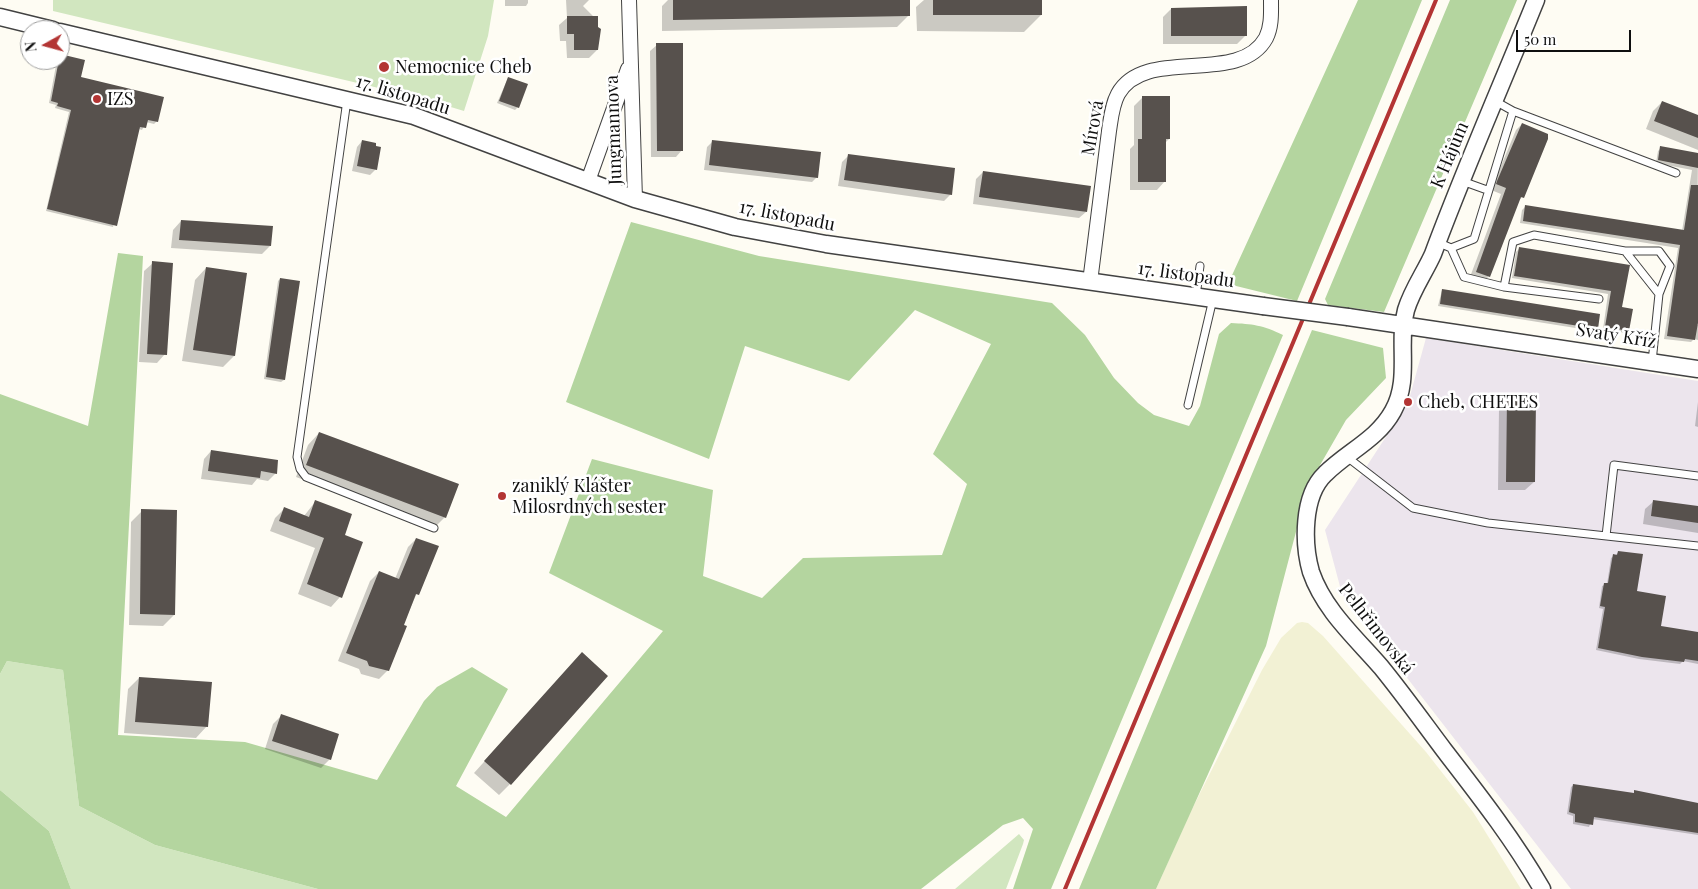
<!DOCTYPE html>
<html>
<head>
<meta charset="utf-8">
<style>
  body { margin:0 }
  #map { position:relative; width:1698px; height:889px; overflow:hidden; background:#fefcf3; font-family:"Playfair Display",serif }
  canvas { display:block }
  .north { position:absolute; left:20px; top:20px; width:50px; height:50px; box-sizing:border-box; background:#fff; border:1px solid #9f9f9f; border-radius:50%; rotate:263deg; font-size:14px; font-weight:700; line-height:20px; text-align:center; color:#0f0f0f }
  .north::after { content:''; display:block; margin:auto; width:18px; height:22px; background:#b33534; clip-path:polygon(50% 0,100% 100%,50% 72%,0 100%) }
  .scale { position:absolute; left:1516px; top:30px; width:115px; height:22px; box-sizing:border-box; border:2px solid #0f0f0f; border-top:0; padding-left:6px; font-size:15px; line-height:18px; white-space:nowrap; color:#0f0f0f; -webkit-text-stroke:4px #fff; paint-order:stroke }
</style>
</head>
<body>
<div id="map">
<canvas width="1698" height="889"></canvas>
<div class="north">N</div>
<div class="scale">50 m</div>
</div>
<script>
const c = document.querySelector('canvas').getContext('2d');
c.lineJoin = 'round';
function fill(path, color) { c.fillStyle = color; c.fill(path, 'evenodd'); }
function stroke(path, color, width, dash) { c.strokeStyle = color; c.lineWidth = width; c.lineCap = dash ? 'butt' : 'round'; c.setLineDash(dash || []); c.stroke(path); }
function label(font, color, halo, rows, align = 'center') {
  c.font = font + ' "Playfair Display",serif'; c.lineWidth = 5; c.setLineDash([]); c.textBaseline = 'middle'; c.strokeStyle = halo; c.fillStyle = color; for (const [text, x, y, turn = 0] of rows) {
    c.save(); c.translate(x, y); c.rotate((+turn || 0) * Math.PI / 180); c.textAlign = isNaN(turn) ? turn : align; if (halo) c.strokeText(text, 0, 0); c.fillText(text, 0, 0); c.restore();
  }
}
fill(new Path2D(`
  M1426 338 1698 381V889H1571L1342 594 1325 530 1408 403Z`), '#ece5ed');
fill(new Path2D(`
  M1302 622 1308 623 1323 636 1426 752 1473 812 1521 889H1156L1189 815 1262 670 1281 638 1297 623Z`), '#f2f1d4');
fill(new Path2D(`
  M53 0H494L488 36 464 111 421 98 53 11Z
  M7 661 63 670 79 806 155 845 318 889H71L49 831 0 790V674Z
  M1019 834 1024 840 1023 844 1006 889H955Z`), '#d1e6bf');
fill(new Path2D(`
  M1358 0H1422L1297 301 1228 284Z
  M1450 0H1517L1384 312 1328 305 1325 299Z
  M631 222 759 256 1052 303 1085 335 1114 378 1138 403 1154 415 1189 426 1200 406 1219 334 1231 323C1252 324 1263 325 1283 335L1051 889H1013L1033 829 1023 818 1003 825 921 889H318L155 845 79 806 63 670 7 661 0 674V394L88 426 118 253 143 256 118 735 245 742 377 780 424 701 437 687 472 667 508 689 456 786 506 817 663 631 549 573 592 459 713 490 703 576 762 598 803 558 942 555 967 484 933 454 991 344 915 310 849 381 745 346 709 459 566 402Z
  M1312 330 1383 348 1386 378 1346 420 1308 486 1266 646 1156 889H1079Z
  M0 790 49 831 71 889H0Z`), '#b4d59f');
fill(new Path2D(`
  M505 0H528V3L526 6H505Z
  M566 0H589L583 6 596 19 597 50 589 58H567L566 41H560L559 25 567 18Z
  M668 0H909V15L897 27 662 31V6Z
  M924 0H1040L1041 15 1024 32 917 31 916 7Z
  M1171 9 1246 35 1237 44H1163V17Z
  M657 45 682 150 676 157H651L650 51Z
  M57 60 80 78 157 121 154 124 146 122 142 130 139 129 113 227 46 211 69 112 55 108 56 105 49 103Z
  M508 78 518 107 515 110 497 103Z
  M1142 98 1169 139 1165 143V181L1157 190H1130V149L1134 145V106Z
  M1662 102 1698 117V150L1646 129 1653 111Z
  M1522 124V197L1517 203 1489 276 1483 282 1470 277 1501 194 1491 190 1516 130Z
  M362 141 376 169 370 175 352 171 357 147Z
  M713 141 817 177 812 182 704 170 707 147Z
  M1661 148 1698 155 1696 325H1698V340L1694 339 1691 342 1664 339 1678 248 1520 223 1522 210 1525 207 1682 231 1692 170 1656 163 1658 151Z
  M848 156 951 194 944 201 838 186 842 162Z
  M983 172 1086 212 1079 218 973 204 976 179Z
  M181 221 270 246 262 254 171 248 173 230Z
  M1519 249 1628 266 1621 308 1628 330 1625 333 1603 329 1608 294 1512 278 1516 252Z
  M153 263 165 354 157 363 139 362 144 271Z
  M206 268 246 274 234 356 223 367 182 361 195 280Z
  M280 279 284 380 281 382 264 379 278 281Z
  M1442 290 1596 329 1594 331 1438 306Z
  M1508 400 1534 482 1525 490H1498L1499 408Z
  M1698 402V427L1695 426Z
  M319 433 445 517 434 528 296 477 308 445Z
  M211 451 276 473 268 481 257 479 252 485 201 479 204 459Z
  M1654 501 1698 508V533L1643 524 1645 509Z
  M315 502 343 535 340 597 331 607 298 594 315 548 270 531 275 518 284 509 304 516Z
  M142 511 174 615 163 626 129 625 131 522Z
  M416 539 437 547 403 625 388 670 379 679 361 674 359 669 338 661 370 581 379 572 395 579 408 547Z
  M1618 553 1636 592 1659 627 1698 633V664L1683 661 1680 664 1639 659 1596 650 1603 609 1599 608 1602 586 1607 584 1611 558Z
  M582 653 510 784 499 795 474 773Z
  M139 678 207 726 196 738 124 733 128 689Z
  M281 716 330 759 321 768 265 749 273 724Z
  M1574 785 1632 794 1635 792 1698 804V835L1592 819 1589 827 1573 824V816L1567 814 1571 787Z`), '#0003');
fill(new Path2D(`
  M673 0H910V16L673 20Z
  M933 0H1042V15H933Z
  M1247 6V36H1171V8Z
  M567 16H598V27L601 29 598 50H574V34H567Z
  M656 43H683V151H657Z
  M60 54 85 60 81 77 164 97 158 122 148 120 146 128 140 127 117 226 47 209 71 110 57 106 58 103 51 101Z
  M508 77 528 84 519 108 499 101Z
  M1142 96H1170V139H1166V182H1138V139H1142Z
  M1662 101 1698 115V138L1654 121Z
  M1522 123 1548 134V139L1524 198 1521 197 1490 277 1476 272 1506 188 1496 184 1497 181Z
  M362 140 376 143V146L381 147 377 170 357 166Z
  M712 140 821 152 818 178 709 165Z
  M1660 146 1698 153V168L1658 160Z
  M848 154 955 168 952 195 844 180Z
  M983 171 1091 186 1087 212 979 197Z
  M1691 185H1698V323L1695 340 1667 336 1680 245 1523 221 1525 205 1684 230Z
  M181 220 273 226 271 246 179 240Z
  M1519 247 1630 265 1622 307 1633 309 1629 331 1605 327 1611 291 1514 276Z
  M152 261 173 263 167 355 147 354Z
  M206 267 247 273 235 356 193 350Z
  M280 278 300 281 285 380 266 377Z
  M1442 289 1600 314 1598 329 1440 304Z
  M1507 398 1536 399 1535 482H1506Z
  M319 432 459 484 446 518 306 465Z
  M211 450 278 460 277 474 261 471 260 478 208 471Z
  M315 500 352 514 345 535 363 542 342 598 307 584 324 538 279 521 284 507 309 517Z
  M1653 500 1698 506V523L1651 516Z
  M141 509 177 510 175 615 140 614Z
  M416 538 439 546 419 595 416 594 404 625 407 626 389 671 369 666 367 661 346 653 379 571 399 579Z
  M1618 551 1643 554 1637 591 1666 596 1661 626 1698 632V661L1685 659 1684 662 1642 657 1598 648 1605 607 1600 606 1604 583H1608L1613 554 1617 555Z
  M582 652 608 676 511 785 484 761Z
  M139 677 212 682 208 727 135 722Z
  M281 714 339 734 331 760 272 741Z
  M1573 784 1634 793V790L1698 803V833L1594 817 1593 825 1575 822V814L1569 812Z`), '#57514d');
const service = new Path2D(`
  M347 100 297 457 300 469 306 477 434 528
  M1513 111 1676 173
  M1462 181 1487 190
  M1437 242 1451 248 1464 277 1504 287 1599 299
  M1451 248 1474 239 1513 111 1495 101
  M1625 251H1659L1670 266 1659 294
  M1504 287 1513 242 1534 235 1625 251 1659 294 1652 362
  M1196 296 1200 266
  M1188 405 1213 299
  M1347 457 1413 508 1488 523 1698 546
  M1606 536 1614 465 1698 476`);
const minor = new Path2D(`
  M629 0 635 199
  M588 181 628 69
  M1090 282 1109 131C1111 118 1112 105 1118 94 1145 45 1239 87 1266 38 1272 26 1271 12 1271 0`);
const tertiary = new Path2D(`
  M1536 0C1502 84 1465 168 1433 254 1425 272 1412 290 1406 310 1397 343 1411 379 1393 411 1377 440 1348 451 1325 474 1302 496 1303 544 1311 572 1324 610 1356 638 1381 667 1403 694 1423 722 1444 750 1478 794 1514 840 1542 889
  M0 17 53 30
  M60 32 414 116 635 199 735 227 826 244 1263 306
  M1348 317 1698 369`);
stroke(service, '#424242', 9);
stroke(minor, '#424242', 16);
stroke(tertiary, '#424242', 19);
stroke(service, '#fff', 7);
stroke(minor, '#fff', 14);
stroke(tertiary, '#fff', 16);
stroke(new Path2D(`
  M1065 889 1436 0`), '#b33534', 4);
const tertiaryBridge = new Path2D(`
  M1263 306 1348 317`);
stroke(tertiaryBridge, '#424242', 19, []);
stroke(tertiaryBridge, '#fff', 16);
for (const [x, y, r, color] of [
  [384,67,6,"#b33534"],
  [97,99,5,"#b33534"],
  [1408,402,5,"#b33534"],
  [502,496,5,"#b33534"]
]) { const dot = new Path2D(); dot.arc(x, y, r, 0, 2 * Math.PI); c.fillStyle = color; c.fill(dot); stroke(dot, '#fff', 2); }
label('18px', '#0f0f0f', '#fff', [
  ["Nemocnice Cheb",395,67],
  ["IZS",107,99],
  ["Cheb, CHETES",1418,402],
  ["zaniklý Klášter",512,486],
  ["Milosrdných sester",512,507]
], 'left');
label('18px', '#0f0f0f', '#fff', [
  ["17. listopadu",403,95,17],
  ["Mírová",1093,128,-80],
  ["Jungmannova",614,130,-92],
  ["K Hájům",1450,155,-67],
  ["17. listopadu",787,216,11],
  ["17. listopadu",1186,275,8],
  ["Svatý Kříž",1616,336,9],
  ["Pelhřimovská",1376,629,52]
]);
</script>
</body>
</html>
